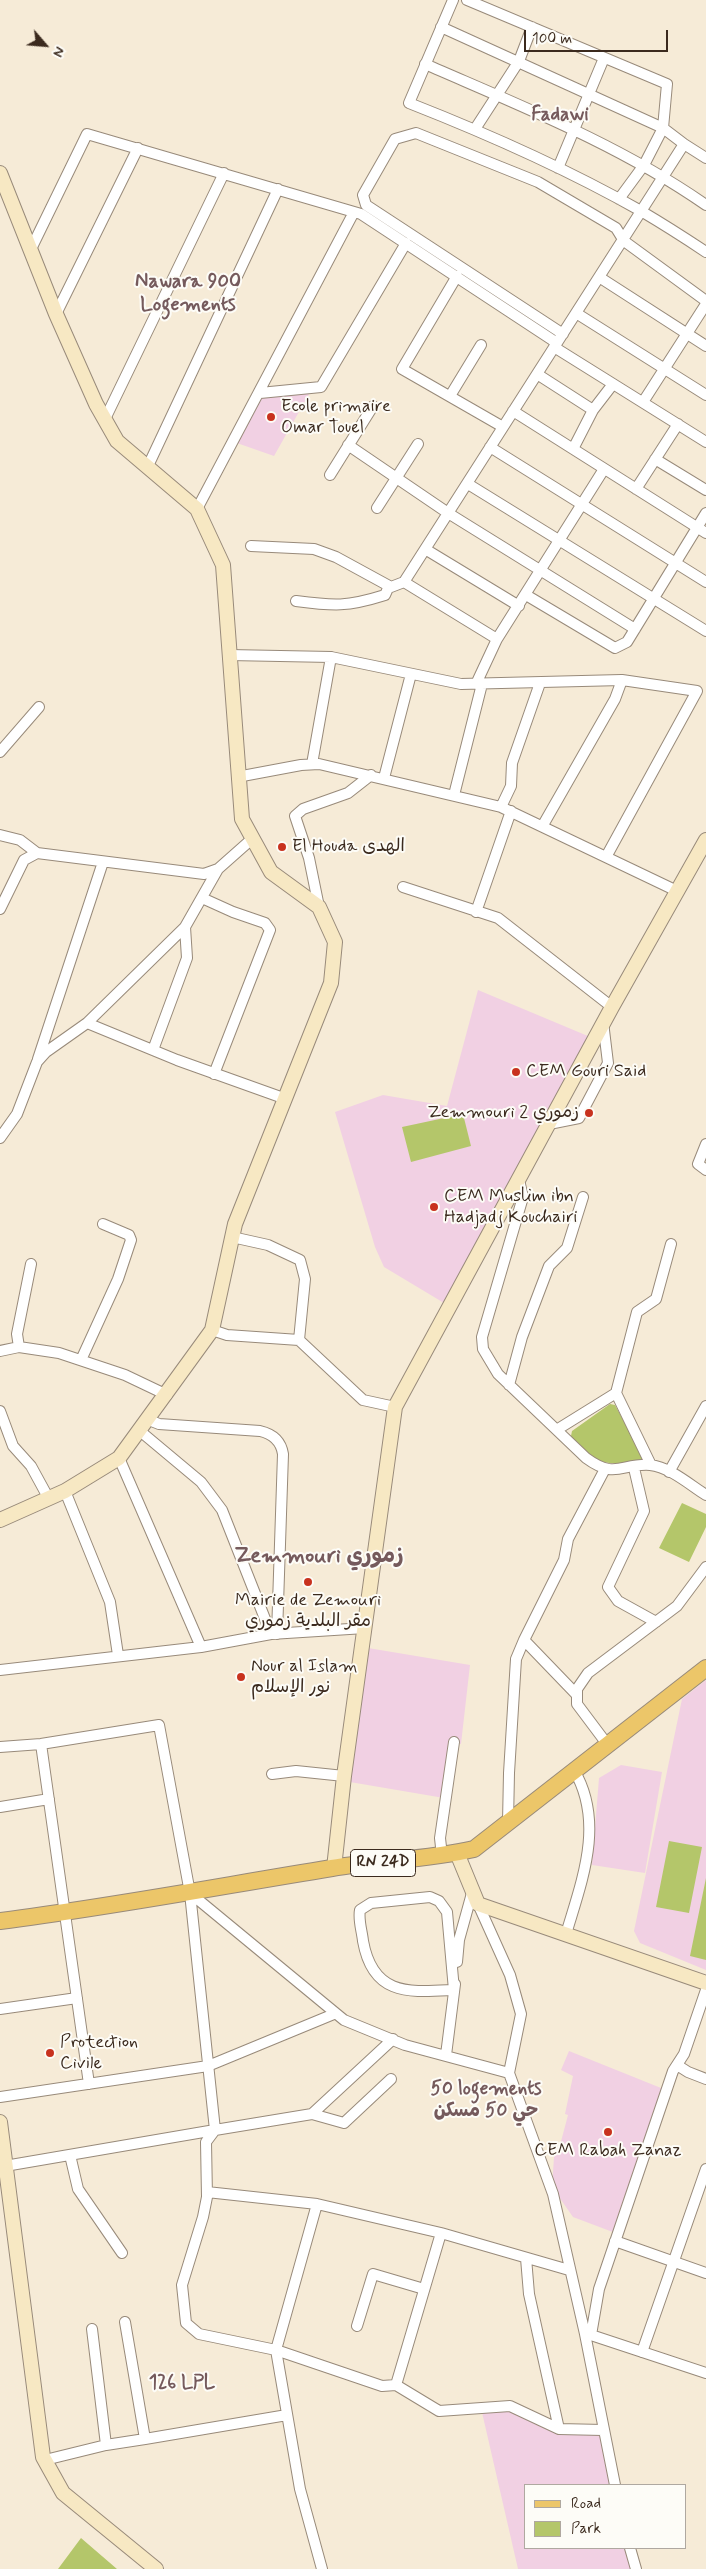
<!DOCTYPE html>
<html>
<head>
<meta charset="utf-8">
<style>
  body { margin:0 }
  #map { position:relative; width:706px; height:2569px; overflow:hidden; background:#f6ebd7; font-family:Mynerve,sans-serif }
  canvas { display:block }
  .legend { position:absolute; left:524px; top:2484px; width:162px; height:65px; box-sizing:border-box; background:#fdfcf7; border:1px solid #afa8a0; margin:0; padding:6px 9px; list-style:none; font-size:15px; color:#3b2a1e }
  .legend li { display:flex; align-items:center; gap:10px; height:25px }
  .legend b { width:25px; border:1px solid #afa8a0 }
  .north { position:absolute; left:20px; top:20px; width:50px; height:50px; -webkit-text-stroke:4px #fdfcf7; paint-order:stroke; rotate:117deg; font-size:14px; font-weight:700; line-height:20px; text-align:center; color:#3b2a1e }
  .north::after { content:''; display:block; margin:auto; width:18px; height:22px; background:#3b2a1e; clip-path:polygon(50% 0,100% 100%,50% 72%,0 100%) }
  .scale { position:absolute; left:524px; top:30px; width:144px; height:22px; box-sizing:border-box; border:2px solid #3b2a1e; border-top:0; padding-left:6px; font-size:15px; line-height:18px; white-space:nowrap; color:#3b2a1e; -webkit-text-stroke:4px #fdfcf7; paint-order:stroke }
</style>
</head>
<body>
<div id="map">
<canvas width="706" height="2569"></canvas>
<ul class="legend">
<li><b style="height:6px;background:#ecc669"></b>Road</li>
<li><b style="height:14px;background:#b4c66a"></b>Park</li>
</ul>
<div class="north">N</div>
<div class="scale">100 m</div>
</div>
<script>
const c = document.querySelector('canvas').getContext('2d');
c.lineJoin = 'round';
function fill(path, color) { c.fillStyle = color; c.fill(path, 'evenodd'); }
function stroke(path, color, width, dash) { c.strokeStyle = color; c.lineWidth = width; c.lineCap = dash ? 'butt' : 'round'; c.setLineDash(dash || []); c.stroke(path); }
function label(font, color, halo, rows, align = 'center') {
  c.font = font + ' Mynerve,"Playpen Sans Arabic",sans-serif'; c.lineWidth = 4; c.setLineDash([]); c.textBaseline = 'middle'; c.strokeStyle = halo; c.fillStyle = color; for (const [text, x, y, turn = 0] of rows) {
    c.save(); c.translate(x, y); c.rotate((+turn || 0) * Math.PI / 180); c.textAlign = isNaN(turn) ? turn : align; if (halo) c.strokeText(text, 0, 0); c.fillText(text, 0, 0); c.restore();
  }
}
fill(new Path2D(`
  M313 387 274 456 234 442 260 393Z
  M478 990 595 1039 449 1306 384 1267 375 1247 335 1112 383 1095 447 1106Z
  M362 1647 470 1665 461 1744 454 1743 444 1798 344 1781Z
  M706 1680V1970L640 1943 634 1931 682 1699Z
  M621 1765 662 1772 645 1873 592 1865 599 1778Z
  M569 2051 666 2090 618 2234 573 2217 552 2187 554 2157 559 2149 568 2115 565 2114 573 2076 561 2070Z
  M510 2406 559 2429 603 2430 615 2485H525V2548H630L636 2569H518L481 2408Z`), '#f1d0e3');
fill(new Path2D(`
  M463 1114 471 1146 411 1162 402 1127Z
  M610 1404 615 1405 642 1454 644 1459 640 1462C608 1465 592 1466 571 1436L572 1431Z
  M682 1503 706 1514V1527L689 1562 659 1548Z
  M669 1841 702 1847 689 1913 656 1907Z
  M706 1878V1960L690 1956Z
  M81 2538 117 2569H58Z`), '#b4c66a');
const street = new Path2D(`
  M453 0 409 103C488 134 567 169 641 211 663 224 685 238 706 252
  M467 0 667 84 663 128 644 165 619 199
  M441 27 663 128 684 144
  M425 64C521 106 620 145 706 205
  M475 129 519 61 532 27
  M558 168 604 58
  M31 249 87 134 361 214 557 343
  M457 276 402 369 503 427
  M599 277 706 346
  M576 313 706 395
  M56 314 138 148
  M563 334 366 205 363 195 395 139 416 133 538 182 616 228 624 241 706 301
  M554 347 706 442
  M537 374 593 410
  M260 393 321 387 406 243
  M450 396 481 345
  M643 402 706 304
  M513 411 706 533
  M105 419 224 173
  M348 445 448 513 635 629
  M490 447 706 582
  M573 449 593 410 613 384
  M655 459 706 490
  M148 466 278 189
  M604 469 497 639 404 582 684 144 706 158
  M330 475 373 406
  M468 484 706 631
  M636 489 678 424
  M377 508 418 444
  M197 509 354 212
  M251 546 314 549 336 557 391 587 404 582
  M425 549 519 606
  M526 595 615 648 627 642 706 513
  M296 601C334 606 347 607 385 595L389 586
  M229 655 331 657 461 684 622 680 697 691 606 857
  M476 684 497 639
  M0 752 39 707
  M312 764 331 657
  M237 777 301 765 319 764 501 807 677 891
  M384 778 411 674
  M454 795 482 684
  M501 807 511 786 512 763 540 683
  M543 825 615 699 622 680
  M0 835 20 840 37 853
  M403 887 498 918 612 1007
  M202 898 233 912 265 923 270 930 214 1074
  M319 907 309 858 295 816 303 809 348 793 371 775
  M0 909 24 860 37 853 204 874 218 869
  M476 912 511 811
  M87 1023 177 1060 286 1099
  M153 1050 187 958 185 927
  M38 1059 103 862
  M549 1124 579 1118 608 1063 603 1022
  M0 1138 17 1114 37 1062 46 1052 87 1023 185 927 218 869 253 838
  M706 1144 698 1164 706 1170
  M519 1180 523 1197 482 1337 483 1349 498 1374 586 1458C616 1480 621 1463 650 1465 670 1467 690 1485 706 1495
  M232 1237 268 1245 300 1260 305 1279 299 1340
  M212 1330 227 1335 299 1340 363 1400 395 1407
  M19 1347 17 1334 31 1264
  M0 1351 19 1347 59 1353 125 1375 167 1395
  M81 1360 118 1279 131 1240 129 1235 103 1224
  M509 1385 522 1337 549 1266 567 1248 583 1197
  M0 1411 13 1446 31 1466 49 1499
  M149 1420 159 1424 260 1431C273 1434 281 1441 283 1454L277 1634
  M558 1429 616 1393
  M140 1431 201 1482 222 1510 271 1634
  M119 1458 201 1647
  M651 1465 616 1393 637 1312 656 1299 671 1244
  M634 1468 644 1511 608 1587 618 1601 656 1622
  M669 1472 706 1406
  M65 1491 110 1602 118 1655
  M0 1670 201 1647 271 1634 365 1628
  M577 1695 524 1640 564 1560 568 1539 605 1469
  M41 1744 89 2084
  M607 1744 577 1704V1689L588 1673 677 1606 706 1567
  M0 1747 41 1744 159 1725 190 1893 344 2020 405 2045 509 2073
  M272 1774 296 1771 344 1776
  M0 1807 49 1799
  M508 1822 509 1773 516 1659 524 1640
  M442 1856 440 1838 454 1742
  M430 1897 439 1901 447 1912 454 1990C410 1992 373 1997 363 1941 362 1931 358 1920 360 1910L371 1903Z
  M478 1904 510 1975 521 2014 509 2073 553 2194 585 2334 615 2485
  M566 1934C582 1880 605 1823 574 1770
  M457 1962 459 1940 472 1893
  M706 1990 684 2054 673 2071 599 2289 591 2335 706 2373
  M0 2009 77 1998
  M393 2039 312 2114 215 2130 206 2142 207 2197 203 2217 182 2285 186 2323 199 2334 276 2350 382 2386 396 2385 441 2233
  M446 2055 455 1984
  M677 2065 688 2072 706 2079
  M0 2097 208 2066 334 2014
  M312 2114 344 2123 391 2079
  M70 2155 78 2189 122 2253
  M5 2166 215 2130 190 1893
  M207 2192 317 2204 441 2233 569 2270
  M317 2204 276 2350 300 2489 322 2569
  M615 2241 706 2273
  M526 2258 529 2294 559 2429
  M125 2322 145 2439 287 2415
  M357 2326 373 2274 424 2289
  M92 2329 106 2445 145 2439
  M642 2352 706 2169
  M396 2385 439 2411 510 2406 559 2429 603 2430
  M45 2460 106 2445
  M630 2548 636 2569`);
const secondary = new Path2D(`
  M0 173 56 314 96 404 117 441 197 509 223 565 242 819 271 872 319 907 335 942 331 983 235 1224 212 1330 119 1458 65 1491 0 1520
  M457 1853 478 1904 706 1983
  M334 1868 344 1776 395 1407 612 1007 706 840
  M0 2122 43 2457 63 2493 156 2569`);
const primary = new Path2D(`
  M0 1921C111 1907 221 1886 332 1868 380 1860 427 1860 474 1849L706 1668`);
stroke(street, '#988a7a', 12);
stroke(secondary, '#988a7a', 16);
stroke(primary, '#988a7a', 18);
stroke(street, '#fff', 10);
stroke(secondary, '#f7e8c3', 14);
stroke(primary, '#ecc669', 16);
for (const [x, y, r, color] of [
  [271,417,5,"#c8321e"],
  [282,847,5,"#c8321e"],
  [516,1072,5,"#c8321e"],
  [589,1113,5,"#c8321e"],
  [434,1207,5,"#c8321e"],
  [308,1582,5,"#c8321e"],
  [241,1677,5,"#c8321e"],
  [50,2053,5,"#c8321e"],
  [608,2132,5,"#c8321e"]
]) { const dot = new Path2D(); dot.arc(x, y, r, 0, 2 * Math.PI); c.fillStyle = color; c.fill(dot); stroke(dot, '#fdfcf7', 2); }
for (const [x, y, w] of [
  [383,1863,65]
]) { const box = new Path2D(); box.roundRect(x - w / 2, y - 13.5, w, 27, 4); c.fillStyle = '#fdfcf7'; c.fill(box); stroke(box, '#3b2a1e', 1); }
label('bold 16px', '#3b2a1e', null, [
  ["RN 24D",383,1863]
]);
label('18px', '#3b2a1e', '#fdfcf7', [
  ["Ecole primaire",281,407],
  ["Omar Touel",281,428],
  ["El Houda الهدى",292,847],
  ["CEM Gouri Said",526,1072],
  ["Zemmouri 2 زموري",579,1113,"right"],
  ["CEM Muslim ibn",444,1197],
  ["Hadjadj Kouchairi",444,1218],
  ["Mairie de Zemouri",308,1601,"center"],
  ["مقر البلدية زموري",308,1622,"center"],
  ["Nour al Islam",251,1667],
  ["نور الإسلام",251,1688],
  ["Protection",60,2043],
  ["Civile",60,2064],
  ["CEM Rabah Zanaz",608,2151,"center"]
], 'left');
label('bold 19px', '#755a5c', '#fdfcf7', [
  ["Fadawi",560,116],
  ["50 logements",486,2090],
  ["حي 50 مسكن",486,2112],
  ["126 LPL",182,2384]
]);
label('bold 20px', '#755a5c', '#fdfcf7', [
  ["Nawara 900",188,283],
  ["Logements",188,306]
]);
label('bold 22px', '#755a5c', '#fdfcf7', [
  ["Zemmouri زموري",319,1557]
]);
</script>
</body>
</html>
